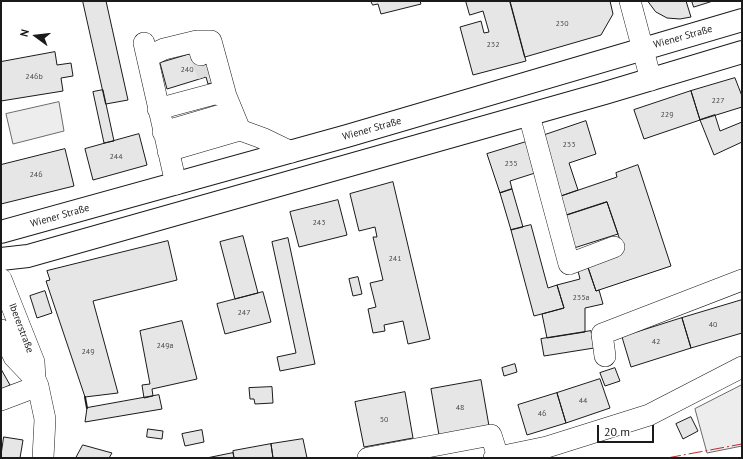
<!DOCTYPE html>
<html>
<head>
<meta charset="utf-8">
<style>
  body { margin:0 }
  #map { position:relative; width:743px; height:459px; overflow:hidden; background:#fff; font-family:"PT Sans",sans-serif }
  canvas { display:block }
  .frame { position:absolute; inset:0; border:2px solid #1a1a1a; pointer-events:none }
  .north { position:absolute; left:16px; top:16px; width:40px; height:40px; -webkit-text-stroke:3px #fff; paint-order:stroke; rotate:285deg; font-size:11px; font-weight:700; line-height:16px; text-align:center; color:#1a1a1a }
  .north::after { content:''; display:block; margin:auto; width:14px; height:18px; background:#1a1a1a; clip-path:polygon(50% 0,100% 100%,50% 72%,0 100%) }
  .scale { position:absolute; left:597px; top:425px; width:57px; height:18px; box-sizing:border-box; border:2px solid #1a1a1a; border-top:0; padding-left:5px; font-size:12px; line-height:14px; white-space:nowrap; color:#1a1a1a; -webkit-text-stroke:3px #fff; paint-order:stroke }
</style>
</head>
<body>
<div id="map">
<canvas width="743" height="459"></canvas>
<div class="frame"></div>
<div class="north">N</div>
<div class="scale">20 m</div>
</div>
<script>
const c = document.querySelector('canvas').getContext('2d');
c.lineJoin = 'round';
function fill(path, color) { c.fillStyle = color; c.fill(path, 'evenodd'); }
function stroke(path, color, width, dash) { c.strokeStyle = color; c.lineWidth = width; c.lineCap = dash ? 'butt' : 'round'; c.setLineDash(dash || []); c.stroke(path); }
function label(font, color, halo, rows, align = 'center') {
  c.font = font + ' "PT Sans",sans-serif'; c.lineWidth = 3; c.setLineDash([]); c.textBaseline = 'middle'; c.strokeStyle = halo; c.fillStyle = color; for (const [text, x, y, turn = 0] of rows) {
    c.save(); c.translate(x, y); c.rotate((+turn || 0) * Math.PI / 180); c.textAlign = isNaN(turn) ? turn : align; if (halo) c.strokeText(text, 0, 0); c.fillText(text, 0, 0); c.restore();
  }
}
const green = new Path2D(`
  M59 102 64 131 13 144 6 114Z
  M742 385V446L707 453 695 409Z`);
fill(green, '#ededed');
stroke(green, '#6a6a6a', 1);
const building = new Path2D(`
  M83 1H106L128 100 106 104Z
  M371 1H420L421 4 381 14 378 4 373 5Z
  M466 1H510L526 61 473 75 460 27 481 21 484 33 489 32 483 11 470 15Z
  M510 1H610L613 14 601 35 525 57Z
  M648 1H686L691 17 680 19 667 18 656 12Z
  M692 1H713L694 7Z
  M55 52 57 65 71 63 73 76 61 78 63 91 1 101V62Z
  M193 53 207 54 216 82 208 84 206 77 167 89 160 63Z
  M735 78 742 96V107L700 120 691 91Z
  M103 90 114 141 104 143 93 92Z
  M691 91 700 120 644 139 634 110Z
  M715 115 720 131 742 122V142L714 155 700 120Z
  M586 121 596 154 569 163 578 190 558 197 539 137Z
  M139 134 147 165 93 180 85 149Z
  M526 142 535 173 510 181 512 189 500 193 487 154Z
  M65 149 74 186 1 204V165Z
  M638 165 671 266 596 291 586 261 623 249 607 202 564 216 558 197 617 177 616 173Z
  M393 182 430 339 408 344 403 321 384 325 385 331 373 333 368 309 376 307 370 283 383 280 373 237H377L375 227 359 231 350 194Z
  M512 189 523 227 511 230 500 193Z
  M338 200 347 235 299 247 290 212Z
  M607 202 618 234 574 248 564 216Z
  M531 225 548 288 557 285 564 308 534 316 511 230Z
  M243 236 258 293 235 299 220 242Z
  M288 238 315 364 280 371 277 357 296 353 272 242Z
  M168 241 177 280 93 301 118 393 85 397 46 281 50 280 47 271Z
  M587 265 596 291 599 290 603 304 585 308V332L547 338 542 314 564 308 557 285 580 279 577 267Z
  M358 277 362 294 353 296 349 279Z
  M45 291 52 313 37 318 30 296Z
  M263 292 271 322 225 334 217 304Z
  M742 300V333L691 348 682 318Z
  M682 318 691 348 631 367 622 337Z
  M182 321 197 379 152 389 153 396 144 398 142 385 150 384 140 331Z
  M591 331 594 348 544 356 541 339Z
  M515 364 517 372 504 376 502 368Z
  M615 368 620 381 605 386 600 373Z
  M1 369 10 385 1 390Z
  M600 379 610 408 566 423 557 393Z
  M481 380 489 426 439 435 431 389Z
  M272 387 273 403 255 404 254 399H250L249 388Z
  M405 392 413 438 364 447 355 402Z
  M557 393 566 423 527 435 518 405Z
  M159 395 162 409 85 422 87 408Z
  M691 417 698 431 683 439 676 424Z
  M148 429 163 431 162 439 147 437Z
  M202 430 204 442 185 446 182 434Z
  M4 437 23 440 20 458H1Z
  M303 439 307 458H273L271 444Z
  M271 444 273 458H234L233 451Z
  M83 445 112 453 109 458H76Z
  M233 453 234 458H207Z`);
fill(building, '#e6e6e6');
stroke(building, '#1a1a1a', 1);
stroke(new Path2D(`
  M201 56 211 84`), '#ddd', 21, [21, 10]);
const minor = new Path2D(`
  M630 1 651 80
  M197 41H211L226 96
  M144 43 176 184
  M147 57 164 49 197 41 201 55
  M158 109 214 94 226 96 240 130
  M529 115 569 264 614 247
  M163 132 221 115 240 130
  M168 151 240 130 262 138 291 152
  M1 279 34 362 35 379
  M1 330 14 357 35 379 38 386 45 419 43 458
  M605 356 602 334 742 280
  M1 400 38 386
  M368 458 491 435 498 457
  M494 458 547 447 649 415 742 367`);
const major = new Path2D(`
  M1 232 347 136 742 20
  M1 259 28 256 605 93 742 52`);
stroke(minor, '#1a1a1a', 22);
stroke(major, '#1a1a1a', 24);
stroke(minor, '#fff', 21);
stroke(major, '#fff', 22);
stroke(new Path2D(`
  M85 397 87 408`), '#1a1a1a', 2);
stroke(new Path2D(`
  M667 458 742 444`), '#c62828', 1, [14, 3, 2, 3]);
label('8px', '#4d4d4d', null, [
  ["230",562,24],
  ["232",493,45],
  ["240",187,70],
  ["246b",34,77],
  ["227",718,101],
  ["229",667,115],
  ["233",569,145],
  ["244",116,157],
  ["235",511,164],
  ["246",36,175],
  ["243",319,223],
  ["241",395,259],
  ["235a",581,298],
  ["247",244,313],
  ["40",713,325],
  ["42",656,342],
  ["249a",165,346],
  ["249",88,352],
  ["44",583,401],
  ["48",460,408],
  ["46",542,414],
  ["50",384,420]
]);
label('10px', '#1a1a1a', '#fff', [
  ["Wiener Straße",683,37,-16],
  ["Wiener Straße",372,129,-16],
  ["Wiener Straße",60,216,-16],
  ["Ibererstraße",21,328,69]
]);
</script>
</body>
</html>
